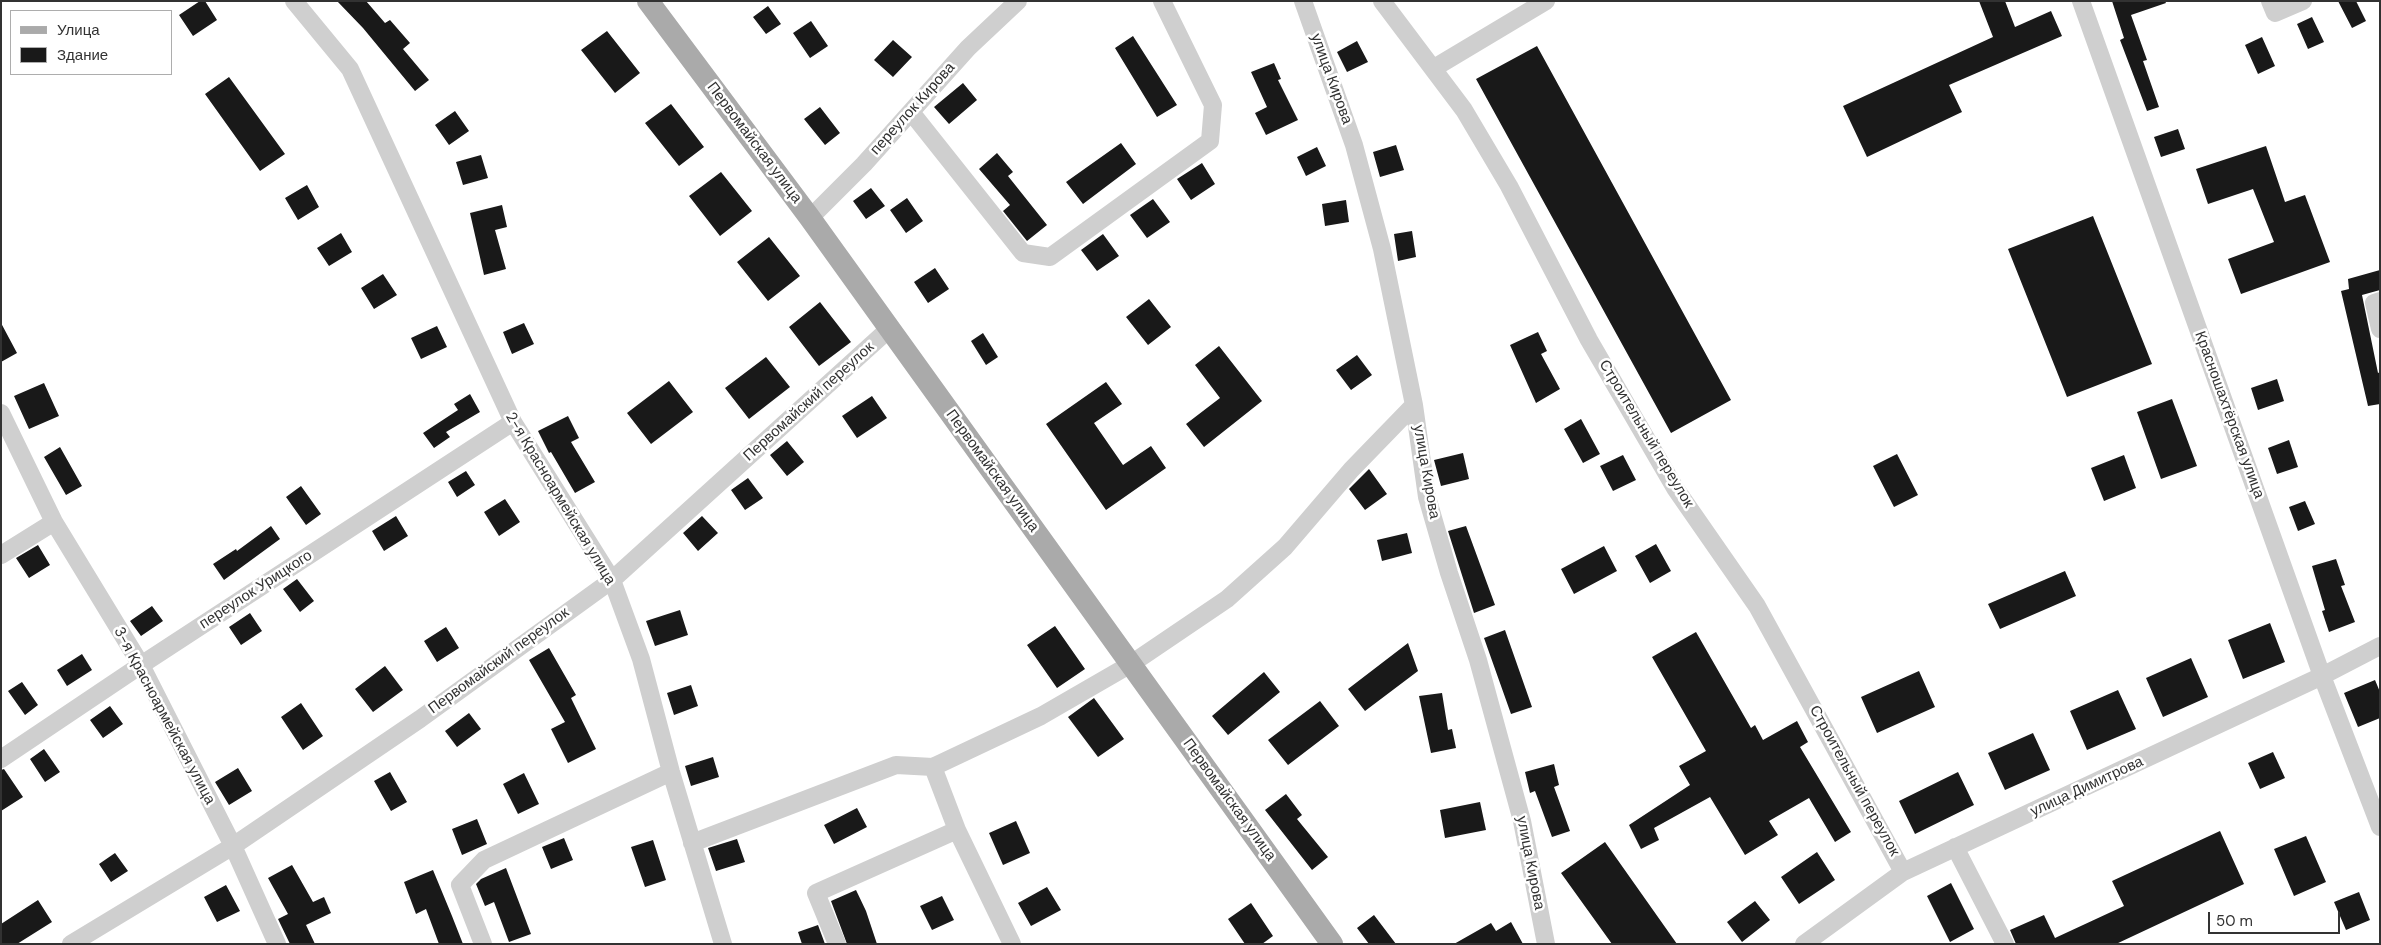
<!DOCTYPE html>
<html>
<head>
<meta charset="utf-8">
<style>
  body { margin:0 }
  #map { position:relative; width:2381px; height:945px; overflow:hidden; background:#fff; font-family:"DM Sans",sans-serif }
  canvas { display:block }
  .frame { position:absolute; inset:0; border:2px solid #323232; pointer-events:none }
  .legend { position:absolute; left:10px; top:10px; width:162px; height:65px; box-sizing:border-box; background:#fff; border:1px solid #adadad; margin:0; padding:6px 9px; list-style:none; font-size:15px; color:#323232 }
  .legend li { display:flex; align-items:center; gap:10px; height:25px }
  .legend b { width:25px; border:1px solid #adadad }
  .scale { position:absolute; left:2208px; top:912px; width:132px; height:22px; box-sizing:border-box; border:2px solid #323232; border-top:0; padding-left:6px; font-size:15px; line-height:18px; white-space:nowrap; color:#323232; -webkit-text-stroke:4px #fff; paint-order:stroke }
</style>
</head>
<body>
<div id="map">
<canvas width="2381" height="945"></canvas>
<div class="frame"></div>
<ul class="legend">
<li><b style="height:6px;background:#aaa"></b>Улица</li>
<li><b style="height:14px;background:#191919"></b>Здание</li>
</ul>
<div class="scale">50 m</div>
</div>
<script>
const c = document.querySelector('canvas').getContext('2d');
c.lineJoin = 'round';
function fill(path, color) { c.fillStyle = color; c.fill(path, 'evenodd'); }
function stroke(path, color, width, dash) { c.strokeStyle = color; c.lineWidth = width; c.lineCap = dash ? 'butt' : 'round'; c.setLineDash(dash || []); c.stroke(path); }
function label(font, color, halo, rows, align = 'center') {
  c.font = font + ' "DM Sans",sans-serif'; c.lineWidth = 5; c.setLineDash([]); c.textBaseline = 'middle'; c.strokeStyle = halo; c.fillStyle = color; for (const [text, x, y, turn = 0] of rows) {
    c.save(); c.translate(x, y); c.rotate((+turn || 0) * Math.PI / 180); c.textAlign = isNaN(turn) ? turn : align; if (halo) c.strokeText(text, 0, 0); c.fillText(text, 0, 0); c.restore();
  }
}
fill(new Path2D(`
  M200 1H205L217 20 193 36 179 15Z
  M337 1H366L385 23 390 20 410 43 403 49 429 80 415 91 363 28Z
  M1979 1H2005L2015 27 2051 11 2062 36 1949 85 1962 112 1867 157 1843 106 1993 37Z
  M2112 1H2165L2166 3 2131 15 2147 60 2143 61 2159 107 2147 111 2120 40 2124 38Z
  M2338 1H2356L2366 21 2352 28Z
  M768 6 781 24 766 34 753 17Z
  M2312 17 2324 42 2308 49 2297 24Z
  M811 21 828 46 810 58 793 33Z
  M607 31 640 73 615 93 581 50Z
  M1133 36 1177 105 1157 117 1115 48Z
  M2262 37 2275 66 2258 74 2245 45Z
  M893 40 912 57 893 77 874 60Z
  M1357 41 1368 62 1347 72 1337 52Z
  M1537 46 1731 400 1671 433 1476 79Z
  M1274 63 1281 79 1278 80 1298 120 1266 135 1255 113 1267 107 1251 72Z
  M229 77 285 154 260 171 205 94Z
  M963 83 977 100 949 124 934 107Z
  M671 104 704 147 679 166 645 123Z
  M820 107 840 133 825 145 804 119Z
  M455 111 469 131 449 145 435 125Z
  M2178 129 2185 149 2161 157 2154 137Z
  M1121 143 1136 164 1083 204 1066 182Z
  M1396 145 1404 170 1380 177 1373 152Z
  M2266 146 2285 202 2305 195 2330 262 2241 294 2228 259 2274 242 2253 189 2208 204 2196 169Z
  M1317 147 1326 166 1306 176 1297 157Z
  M997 153 1013 172 1008 176 1047 225 1027 241 1003 211 1010 205 979 169Z
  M481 155 488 178 463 185 456 162Z
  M1202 163 1215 184 1191 200 1177 179Z
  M721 172 752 211 720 236 689 196Z
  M307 185 319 207 298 220 285 198Z
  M871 188 885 206 866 219 853 201Z
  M907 198 923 221 906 233 890 210Z
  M1153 199 1170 222 1147 238 1130 215Z
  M1346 200 1349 222 1325 226 1322 204Z
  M502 205 507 227 495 230 506 269 484 275 470 213Z
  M2093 216 2152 364 2067 397 2008 249Z
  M1412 231 1416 257 1398 261 1394 234Z
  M341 233 352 252 329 266 317 248Z
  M1103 234 1119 256 1097 271 1081 250Z
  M769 237 800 276 768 301 737 262Z
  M935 268 949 289 928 303 914 282Z
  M2380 270V290L2362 295 2378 373 2380 372V404L2368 406 2341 291 2349 289 2348 279Z
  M383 274 397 295 374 309 361 288Z
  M1149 299 1171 327 1148 345 1126 317Z
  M820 302 851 342 819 366 789 327Z
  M1 323 17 353 1 362Z
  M524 323 534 344 512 354 503 332Z
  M437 326 447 347 421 359 411 338Z
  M1538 332 1547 351 1541 354 1560 389 1536 403 1510 345Z
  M983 333 998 357 986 365 971 341Z
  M1219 346 1262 401 1204 447 1186 424 1220 398 1195 365Z
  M1357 355 1372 375 1351 390 1336 370Z
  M766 357 790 387 749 419 725 388Z
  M2277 379 2284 401 2258 410 2251 388Z
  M669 381 693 412 651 444 627 413Z
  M1106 382 1122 404 1094 423 1123 465 1151 446 1166 468 1106 510 1046 424Z
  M44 383 59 416 29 429 14 396Z
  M470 394 480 412 446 432 450 437 434 448 423 433 458 410 454 404Z
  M872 396 887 418 857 438 842 416Z
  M2172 399 2197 466 2161 479 2137 412Z
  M568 416 579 438 571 442 595 482 575 493 551 452 549 453 538 431Z
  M1581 419 1600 454 1583 463 1564 429Z
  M2289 440 2298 467 2277 474 2268 448Z
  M787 441 804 462 787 476 770 455Z
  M60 447 82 486 66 495 44 457Z
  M1463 453 1469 479 1441 486 1434 460Z
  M1897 454 1918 495 1894 507 1873 466Z
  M1623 455 1636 480 1613 491 1600 466Z
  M2124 455 2136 488 2104 501 2091 468Z
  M1369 469 1387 494 1365 510 1349 489Z
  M466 471 475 485 457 497 448 482Z
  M748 478 763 498 745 510 731 490Z
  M301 486 321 514 306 525 286 497Z
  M505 499 520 522 499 536 484 512Z
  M2305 501 2315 524 2298 531 2289 507Z
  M396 516 408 536 384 551 372 531Z
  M702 516 718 533 698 551 683 533Z
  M271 526 280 539 224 580 213 564 236 549 237 551Z
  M1466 526 1495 605 1474 613 1448 531Z
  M1407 533 1412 553 1382 561 1377 540Z
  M1656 544 1671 571 1650 583 1635 556Z
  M38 545 50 565 29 578 16 558Z
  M1604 546 1617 571 1574 594 1561 569Z
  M2336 559 2345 585 2341 586 2355 622 2329 632 2322 611 2325 610 2312 566Z
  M2065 571 2076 596 2000 629 1988 604Z
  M297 579 314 601 300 612 283 589Z
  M152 606 163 621 141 636 130 621Z
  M680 610 688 635 655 646 646 621Z
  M250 613 262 631 241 645 229 627Z
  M2270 623 2285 662 2243 679 2228 640Z
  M1055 626 1085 669 1057 688 1027 645Z
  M446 627 459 648 437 662 424 641Z
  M1505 630 1532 707 1511 714 1484 638Z
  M1696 632 1751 728 1755 725 1763 740 1797 721 1808 742 1800 747 1851 832 1835 842 1809 798 1769 821 1778 835 1745 855 1710 797 1654 828 1659 840 1641 849 1629 825 1690 785 1679 766 1706 751 1652 657Z
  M1408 643 1418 671 1365 711 1348 689Z
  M549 648 576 695 571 698 596 749 568 763 551 729 565 722 529 660Z
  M82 654 92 670 67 686 57 670Z
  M2191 658 2208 697 2163 717 2146 678Z
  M385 666 403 690 373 712 355 689Z
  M1919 671 1935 707 1877 733 1861 697Z
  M1264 672 1280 692 1228 735 1212 716Z
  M2375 680 2380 692V718L2358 727 2344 693Z
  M22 682 38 705 25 715 8 691Z
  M691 685 698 706 674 715 667 693Z
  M2118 690 2136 729 2087 750 2070 711Z
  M1442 693 1448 730 1452 729 1456 748 1431 753 1419 696Z
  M1094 698 1124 739 1098 757 1068 717Z
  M1320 701 1339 726 1288 765 1268 740Z
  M301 703 323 736 303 750 281 717Z
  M110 706 123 724 103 738 90 720Z
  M469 713 481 729 457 747 445 731Z
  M2033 733 2050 770 2005 790 1988 753Z
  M44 749 60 772 45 782 30 759Z
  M2273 752 2285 778 2260 789 2248 763Z
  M713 757 719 777 691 786 685 766Z
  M1554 764 1559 785 1554 787 1570 831 1552 837 1535 791 1530 793 1525 772Z
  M238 768 252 791 229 805 215 782Z
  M4 769 23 797 1 811V770Z
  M390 772 407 802 391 811 374 781Z
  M1958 772 1974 805 1915 834 1899 801Z
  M524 773 539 804 518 814 503 784Z
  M1286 794 1302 815 1297 819 1328 857 1312 870 1265 810Z
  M1480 802 1486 830 1445 838 1440 810Z
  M857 808 867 827 834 844 824 825Z
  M477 819 487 844 462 855 452 829Z
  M1016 821 1030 853 1003 865 989 833Z
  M2220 831 2244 884 2116 944H2016L2010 930 2044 915 2055 938 2124 906 2112 881Z
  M2306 836 2326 882 2294 896 2274 849Z
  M564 838 573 860 551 869 542 847Z
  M737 839 745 862 716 871 708 848Z
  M653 840 666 880 645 887 631 847Z
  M1605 842 1677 944H1612L1561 873Z
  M1817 852 1835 880 1799 904 1781 877Z
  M115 853 128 871 111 882 99 864Z
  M292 865 313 902 324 897 331 913 306 925 315 944H290L278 919 288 914 268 878Z
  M506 868 531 934 509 942 494 902 485 906 476 884 481 879Z
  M433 870 452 916 463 944H439L426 909 416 914 404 882Z
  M1951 883 1974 929 1950 942 1927 896Z
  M226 885 240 911 217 922 204 897Z
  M1047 887 1061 910 1031 926 1018 903Z
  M856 890 866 911 877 944H847L831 901Z
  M2359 892 2370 920 2346 930 2334 902Z
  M942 896 954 920 932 930 920 906Z
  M38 900 52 922 17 944H1V924Z
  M1755 901 1770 920 1742 942 1727 922Z
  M1251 903 1273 936 1262 944H1245L1228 919Z
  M1374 915 1396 944H1369L1357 928Z
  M1511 922 1523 944H1454L1491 923 1496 931Z
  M818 925 825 944H802L798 932Z`), '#191919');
stroke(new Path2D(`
  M294 1 350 69 513 422 612 580 641 659 671 772 723 944
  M1303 1 1354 145 1382 249 1414 405 1427 497 1449 573 1478 660 1522 821 1546 944
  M1382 1 1464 110 1509 186 1589 340 1675 488 1757 606 1903 872
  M2081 1 2322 676 2380 827
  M2270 1 2275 13 2303 1
  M1434 68 1546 1
  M911 112 1023 253 1050 257 1210 141 1213 105 1162 1
  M810 218 864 164 968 48 1018 1
  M2380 301 2374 303 2380 329
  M1 413 54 522 141 665 233 846 277 944
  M1 555 54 522
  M1 759 141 665 513 422
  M933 767 957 830 1012 944
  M692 843 896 765 933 767 1041 716 1131 664 1227 599 1285 547 1351 470 1414 405
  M1955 847 2005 944
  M71 944 233 846 420 719 612 580 889 329
  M483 944 460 885 484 860 671 772
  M837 944 816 893 957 830
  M1804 944 1903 872 2322 676 2380 646`), '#cfcfcf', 18);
stroke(new Path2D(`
  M648 1 810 218 1332 944`), '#aaa', 22);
label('15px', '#323232', '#fff', [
  ["улица Кирова",1331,79,70],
  ["переулок Кирова",913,109,-48],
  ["Первомайская улица",754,143,53],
  ["Первомайский переулок",809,402,-42],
  ["Красношахтёрская улица",2229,415,70],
  ["Строительный переулок",1646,434,59],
  ["Первомайская улица",992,471,54],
  ["улица Кирова",1426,472,80],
  ["2-я Красноармейская улица",560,499,59],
  ["переулок Урицкого",256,590,-33],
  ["Первомайский переулок",499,661,-36],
  ["3-я Красноармейская улица",164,716,62],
  ["Строительный переулок",1854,781,61],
  ["улица Димитрова",2087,787,-25],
  ["Первомайская улица",1229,800,54],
  ["улица Кирова",1530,863,79]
]);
</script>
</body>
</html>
